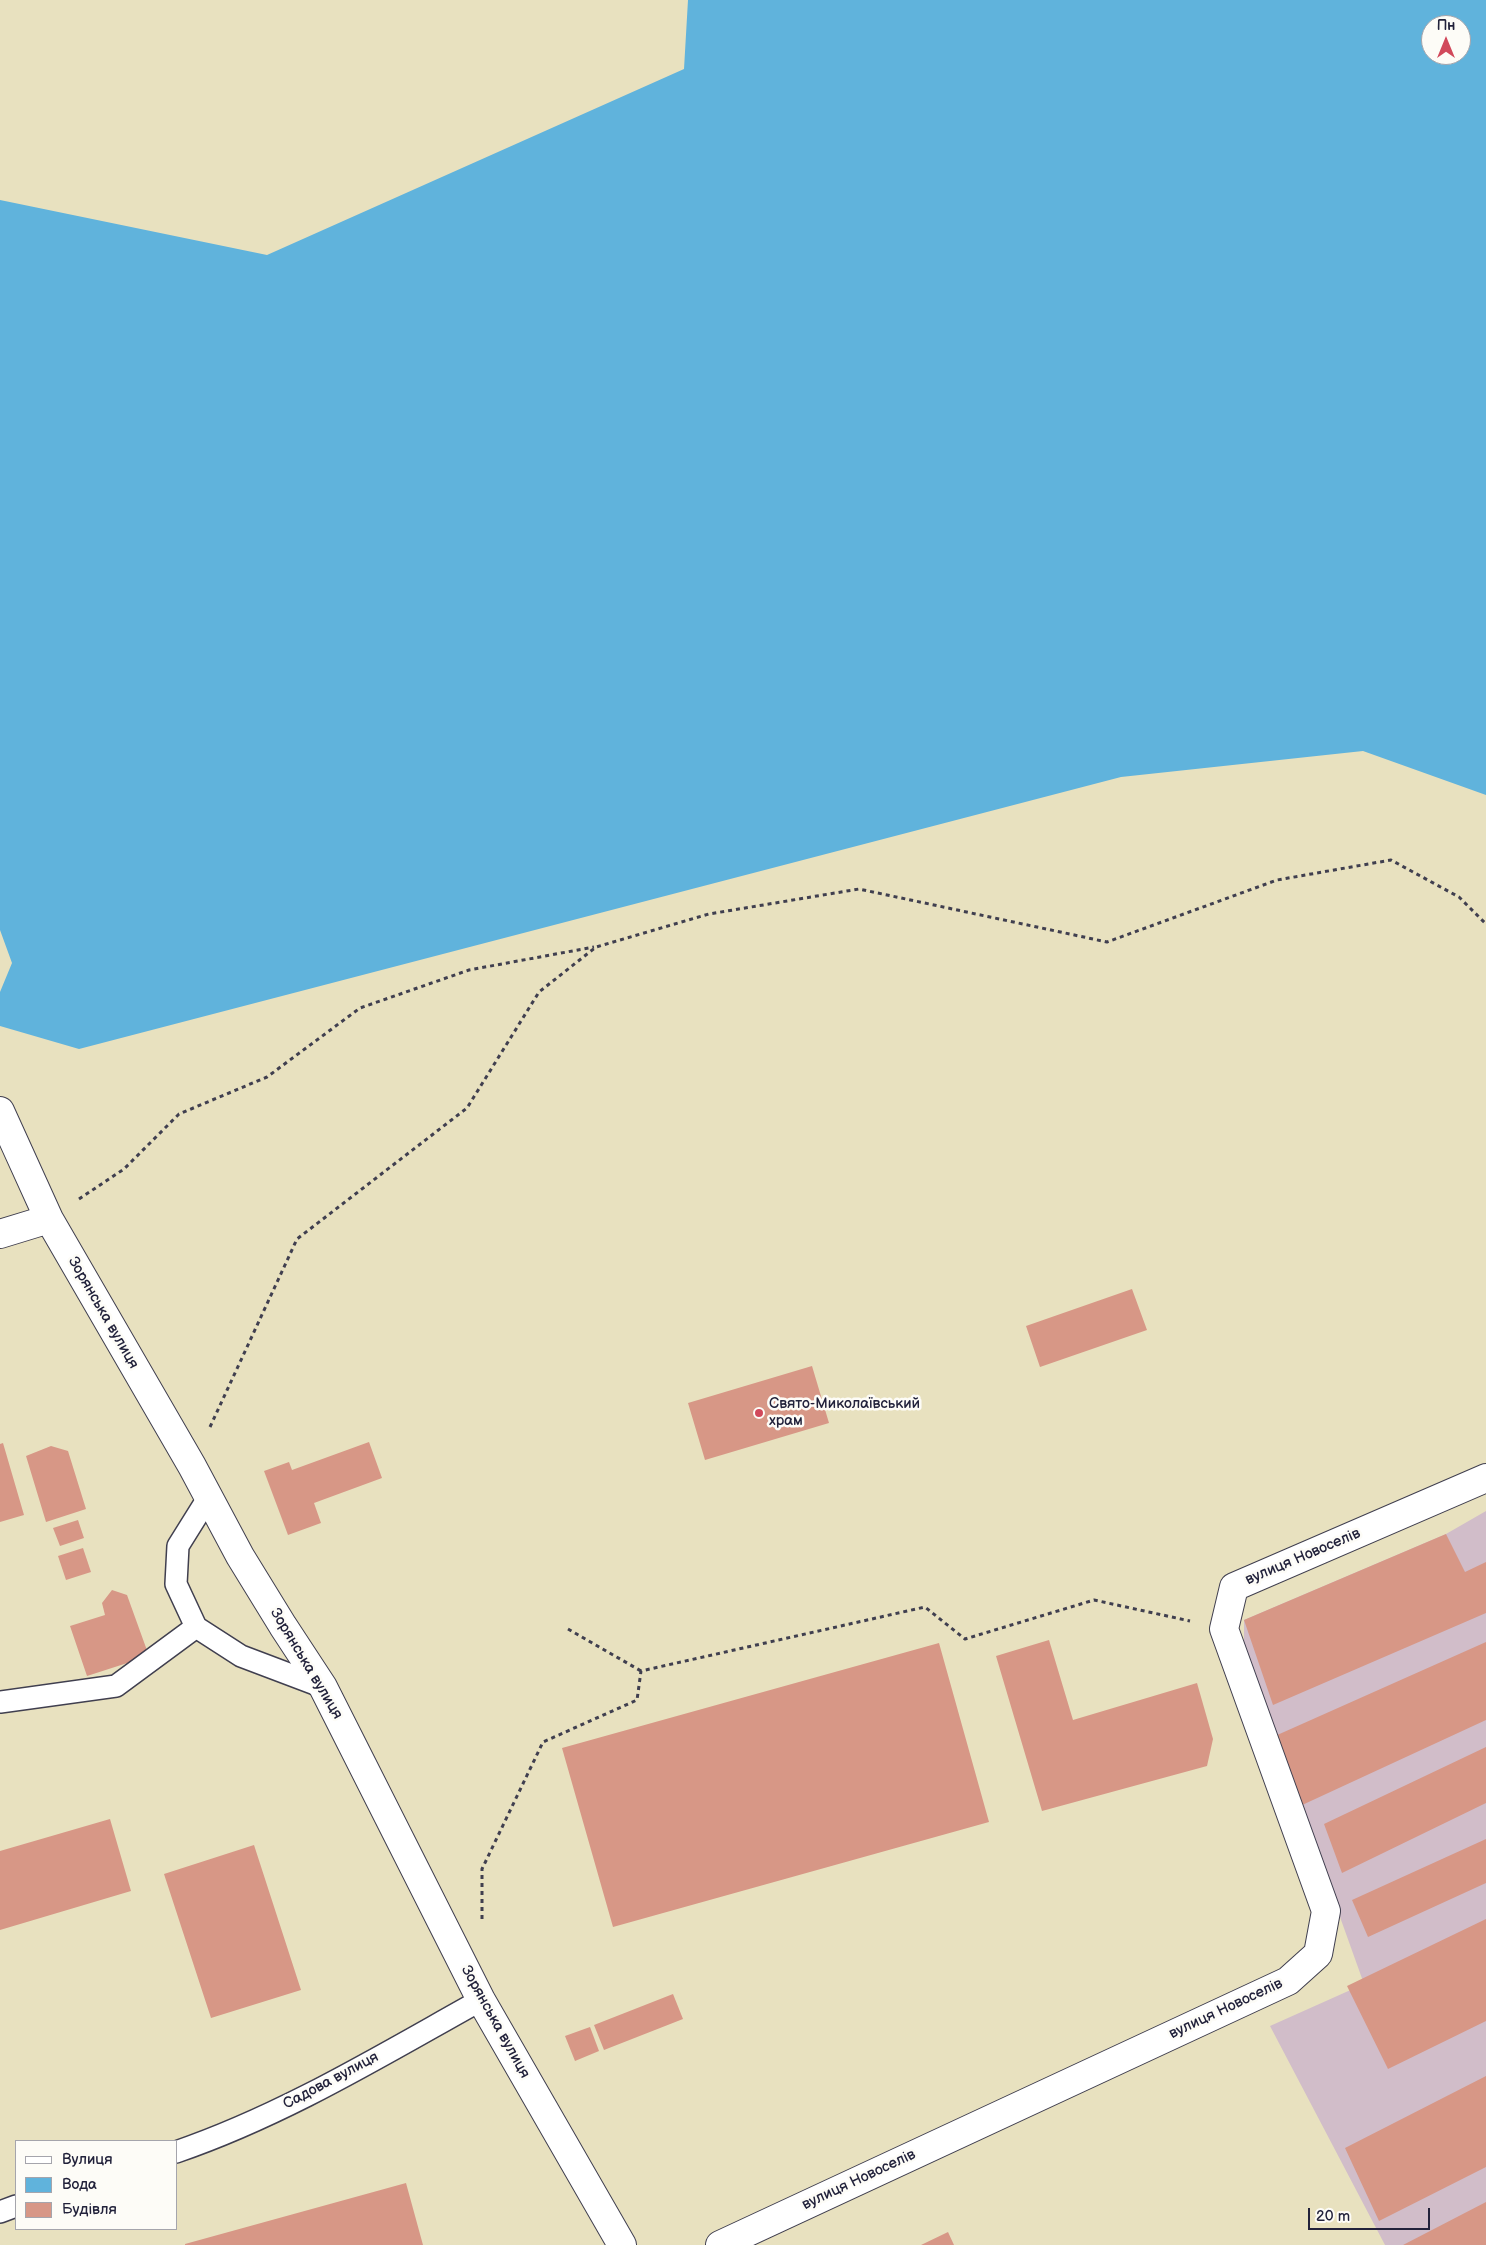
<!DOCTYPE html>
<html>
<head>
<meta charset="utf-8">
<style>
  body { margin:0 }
  #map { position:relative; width:1486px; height:2245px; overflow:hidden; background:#e8e1bf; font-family:"Balsamiq Sans",sans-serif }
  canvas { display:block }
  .legend { position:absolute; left:15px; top:2140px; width:162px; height:90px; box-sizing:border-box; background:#fdfcf7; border:1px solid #a5a5ac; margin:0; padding:6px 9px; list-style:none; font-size:15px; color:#22223b }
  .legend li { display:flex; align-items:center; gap:10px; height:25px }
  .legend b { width:25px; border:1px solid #a5a5ac }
  .north { position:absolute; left:1421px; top:15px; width:50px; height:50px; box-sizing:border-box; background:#fdfcf7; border:1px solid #a5a5ac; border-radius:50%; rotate:0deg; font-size:14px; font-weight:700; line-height:20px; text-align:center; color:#22223b }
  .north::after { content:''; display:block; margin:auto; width:18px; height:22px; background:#d1495b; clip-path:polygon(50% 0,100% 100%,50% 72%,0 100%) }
  .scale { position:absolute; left:1308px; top:2208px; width:122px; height:22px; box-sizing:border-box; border:2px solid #22223b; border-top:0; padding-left:6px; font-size:15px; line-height:18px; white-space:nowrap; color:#22223b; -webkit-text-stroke:4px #fdfcf7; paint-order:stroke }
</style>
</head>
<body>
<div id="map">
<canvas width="1486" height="2245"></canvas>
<ul class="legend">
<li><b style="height:6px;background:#fff"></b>Вулиця</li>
<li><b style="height:14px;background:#60b3dc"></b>Вода</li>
<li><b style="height:14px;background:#d79786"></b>Будівля</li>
</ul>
<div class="north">Пн</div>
<div class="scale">20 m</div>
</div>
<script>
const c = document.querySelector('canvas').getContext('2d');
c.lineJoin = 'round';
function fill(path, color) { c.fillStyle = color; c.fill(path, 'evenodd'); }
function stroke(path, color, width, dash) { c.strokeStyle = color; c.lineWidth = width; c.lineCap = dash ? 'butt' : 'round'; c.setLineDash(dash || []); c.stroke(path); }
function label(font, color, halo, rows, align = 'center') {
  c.font = font + ' "Balsamiq Sans",sans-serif'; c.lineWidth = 5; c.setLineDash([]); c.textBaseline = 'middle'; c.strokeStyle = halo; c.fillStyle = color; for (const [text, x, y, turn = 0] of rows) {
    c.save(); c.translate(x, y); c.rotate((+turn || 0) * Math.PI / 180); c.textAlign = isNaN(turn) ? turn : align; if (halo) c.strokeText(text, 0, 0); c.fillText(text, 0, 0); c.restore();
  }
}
fill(new Path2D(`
  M1486 1511V2245H1385L1270 2026 1364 1984 1244 1649V1620L1446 1534Z`), '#d1bdc9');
fill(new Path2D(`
  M688 0H1486V795L1363 751 1121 777 79 1049 0 1026V992L12 963 0 930V200L267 255 684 69ZM1431 25H1461V55H1431Z`), '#60b3dc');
fill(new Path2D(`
  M1132 1289 1147 1330 1040 1367 1026 1326Z
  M812 1366 829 1423 705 1460 688 1403Z
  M369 1442 382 1478 314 1503 321 1523 288 1535 264 1471 289 1462 292 1470Z
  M3 1443 24 1515 0 1522V1444Z
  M51 1446 68 1451 86 1509 46 1522 26 1456Z
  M78 1520 84 1538 60 1546 53 1528Z
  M1446 1534 1465 1572 1486 1562V1613L1273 1705 1244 1620Z
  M83 1548 91 1572 66 1580 58 1556Z
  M112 1590 127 1595 149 1656 87 1676 70 1626 105 1615 102 1603Z
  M1049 1640 1073 1720 1197 1683 1213 1739 1207 1766 1042 1811 996 1656Z
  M1486 1642V1720L1300 1806 1275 1736Z
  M939 1643 989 1822 613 1927 562 1748Z
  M1486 1747V1803L1342 1873 1324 1824Z
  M110 1819 131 1891 0 1930V1851Z
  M1486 1839V1883L1368 1937 1352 1900Z
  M254 1845 301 1990 211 2018 164 1874Z
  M1486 1919V2021L1388 2069 1347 1986Z
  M673 1994 683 2019 604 2050 594 2025Z
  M590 2027 599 2051 575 2061 565 2036Z
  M1486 2076V2167L1379 2221 1345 2148Z
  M406 2183 423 2245H185V2244Z
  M1486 2202V2245H1403Z
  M948 2232 954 2245H921Z`), '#d79786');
const lane = new Path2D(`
  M208 1498 178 1546 176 1584 196 1627 241 1656 323 1687
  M0 1702 116 1686 196 1627
  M176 2152C284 2115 382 2055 481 2000
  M0 2212 16 2206`);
const street = new Path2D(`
  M0 1111 49 1219 192 1466 240 1556 283 1626 323 1687 481 2000 622 2245
  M0 1234 49 1219
  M720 2245 1288 1981 1318 1954 1326 1911 1224 1629 1234 1587 1486 1478`);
stroke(lane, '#403f4f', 24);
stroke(street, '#403f4f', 30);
stroke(new Path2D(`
  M79 1199 124 1169 179 1114 267 1077 360 1008 469 970 594 947
  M210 1427 297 1239 467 1108 539 992 596 947 709 914 859 889 1107 942 1277 880 1391 860 1459 897 1486 924
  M568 1629 641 1671
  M482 1919V1869L543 1742 637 1700 641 1671 925 1607 965 1639 1094 1600 1190 1621`), '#403f4f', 3, [4, 4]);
stroke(lane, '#fff', 21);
stroke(street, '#fff', 28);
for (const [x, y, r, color] of [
  [759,1413,5,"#d1495b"]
]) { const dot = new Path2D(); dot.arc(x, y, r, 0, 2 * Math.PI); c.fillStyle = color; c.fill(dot); stroke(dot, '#fdfcf7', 2); }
label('15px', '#22223b', '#fdfcf7', [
  ["Зорянська вулиця",103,1313,60],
  ["вулиця Новоселів",1303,1557,-23],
  ["Зорянська вулиця",306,1664,59],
  ["вулиця Новоселів",1226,2009,-25],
  ["Зорянська вулиця",495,2022,61],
  ["Садова вулиця",331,2081,-28],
  ["вулиця Новоселів",859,2180,-25]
]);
label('15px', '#22223b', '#fdfcf7', [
  ["Свято-Миколаївський",769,1404],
  ["храм",769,1421]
], 'left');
</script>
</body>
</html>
